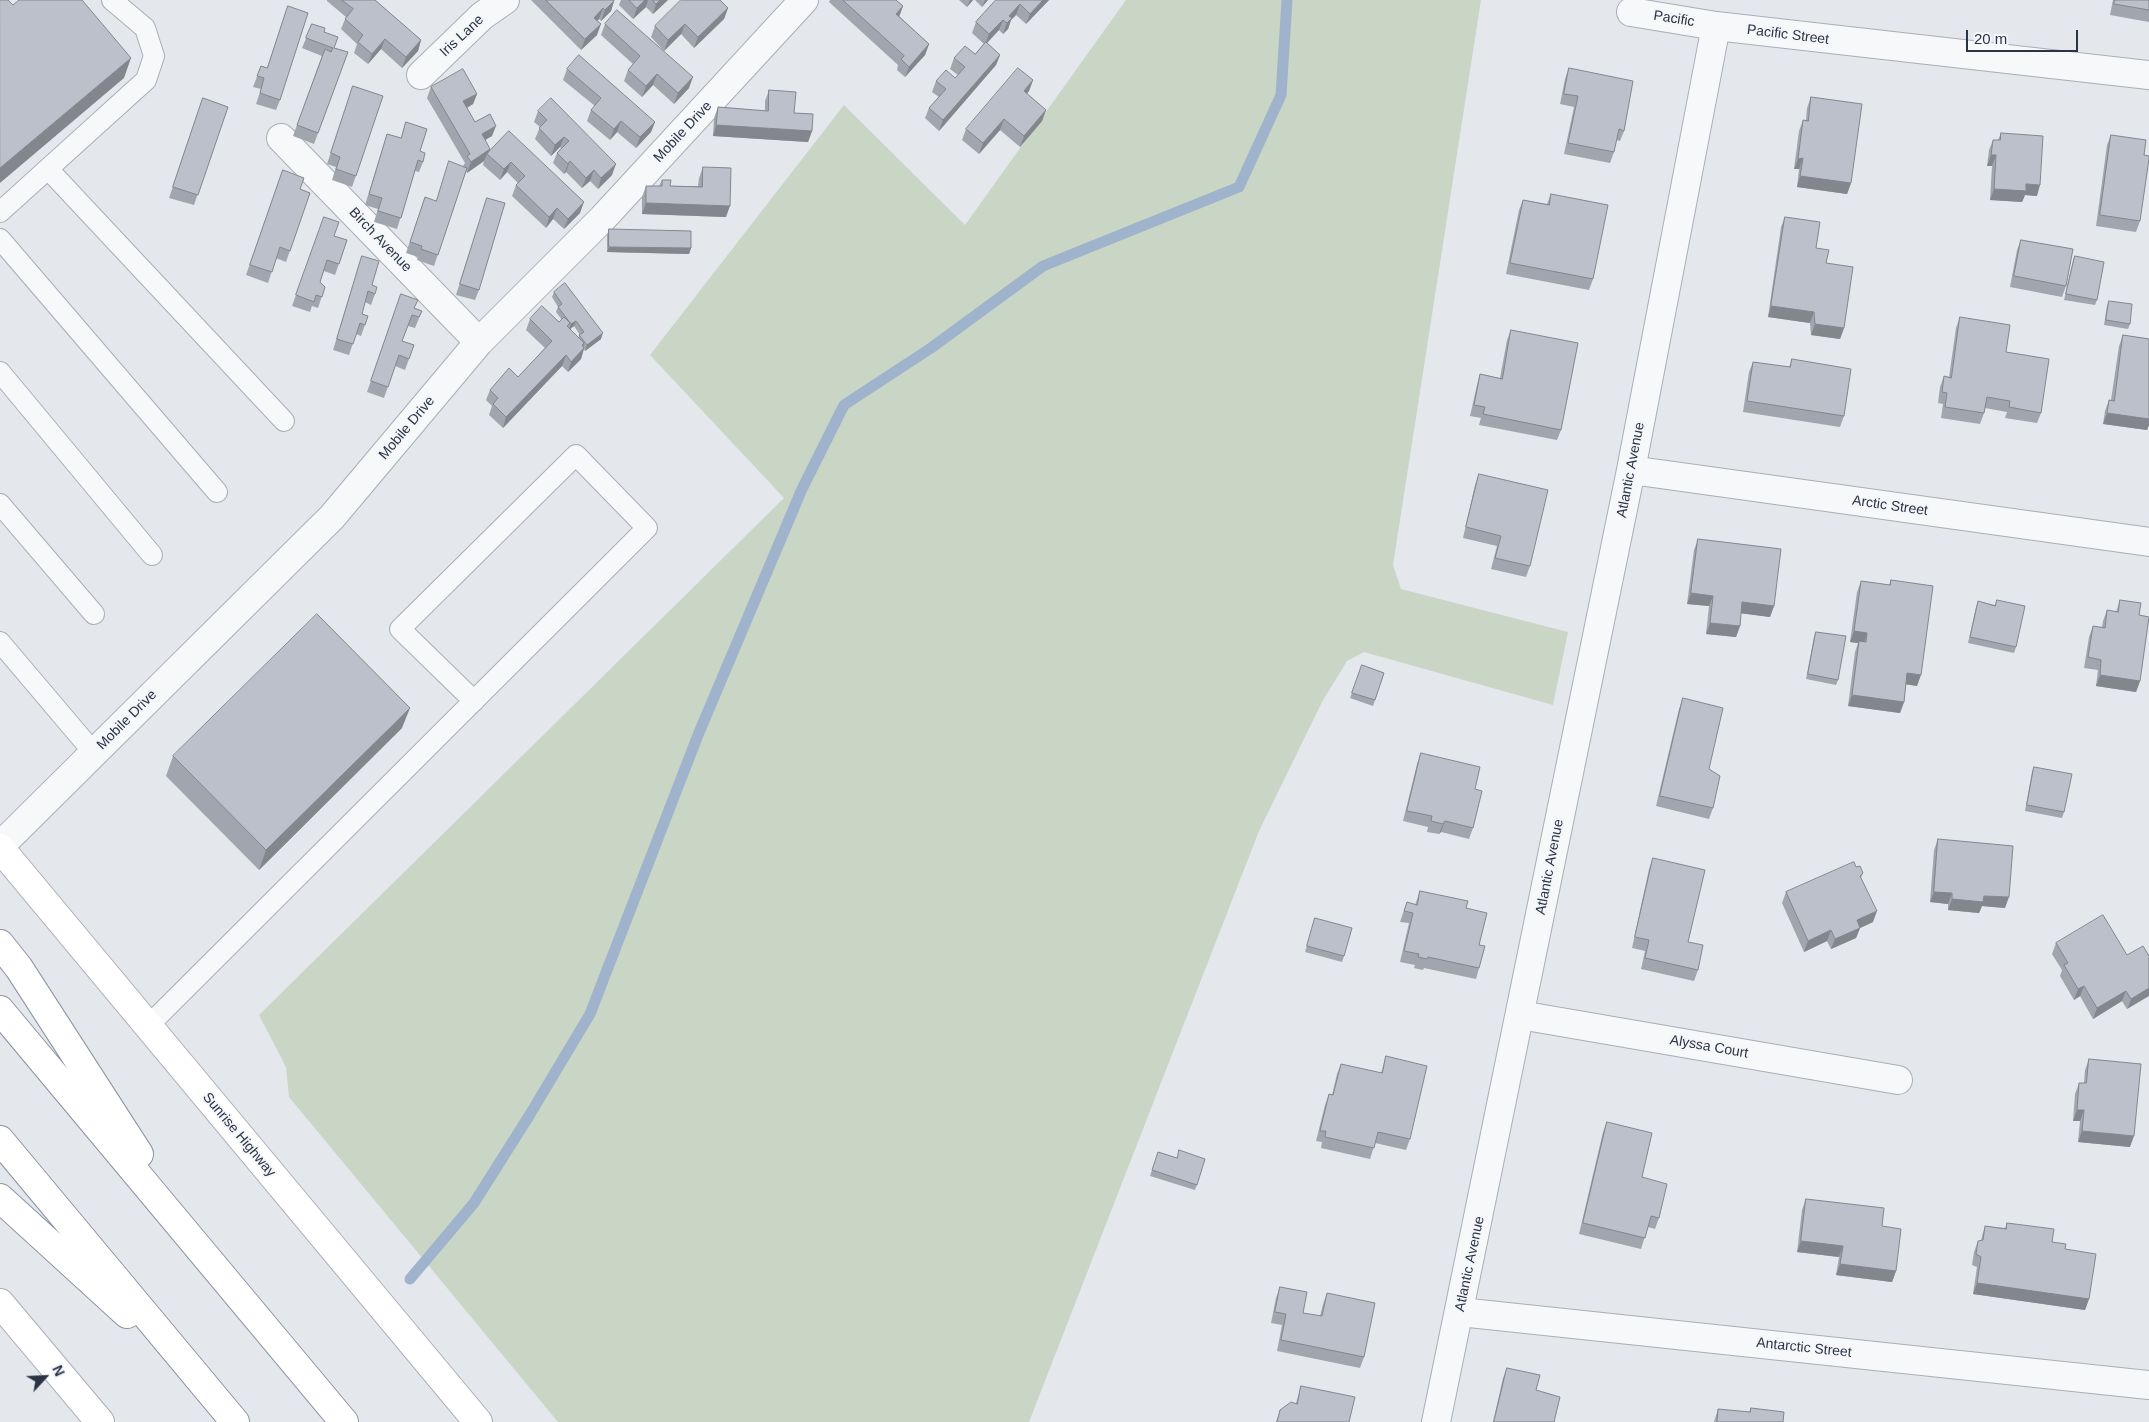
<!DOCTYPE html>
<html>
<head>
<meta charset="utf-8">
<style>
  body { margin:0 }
  #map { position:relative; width:2149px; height:1422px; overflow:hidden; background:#e4e7ec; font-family:Arial,sans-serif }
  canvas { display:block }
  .north { position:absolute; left:20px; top:1352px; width:50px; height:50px; -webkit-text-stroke:4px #f4f6f9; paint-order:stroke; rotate:65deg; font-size:14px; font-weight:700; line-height:20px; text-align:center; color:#2b3445 }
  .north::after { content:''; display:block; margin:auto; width:18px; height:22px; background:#2b3445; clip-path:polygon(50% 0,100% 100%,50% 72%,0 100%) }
  .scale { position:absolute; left:1966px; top:30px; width:112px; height:22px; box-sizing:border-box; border:2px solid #2b3445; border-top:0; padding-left:6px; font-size:15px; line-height:18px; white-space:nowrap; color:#2b3445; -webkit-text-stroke:4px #f4f6f9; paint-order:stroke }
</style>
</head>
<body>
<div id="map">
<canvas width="2149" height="1422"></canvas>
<div class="north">N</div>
<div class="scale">20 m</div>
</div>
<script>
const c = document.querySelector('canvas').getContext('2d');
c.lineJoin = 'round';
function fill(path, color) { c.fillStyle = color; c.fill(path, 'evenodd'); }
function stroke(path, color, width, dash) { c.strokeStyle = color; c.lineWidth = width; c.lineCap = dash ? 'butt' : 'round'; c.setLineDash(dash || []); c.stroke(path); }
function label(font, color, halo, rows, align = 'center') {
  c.font = font + ' Arial,sans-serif'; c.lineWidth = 4; c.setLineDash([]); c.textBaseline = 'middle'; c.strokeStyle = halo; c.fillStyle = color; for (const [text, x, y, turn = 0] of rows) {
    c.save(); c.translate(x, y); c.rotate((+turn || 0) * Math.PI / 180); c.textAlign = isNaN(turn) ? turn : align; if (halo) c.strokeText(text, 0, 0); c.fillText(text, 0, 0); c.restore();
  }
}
fill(new Path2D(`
  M1126 0H1481L1393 565 1401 589 1568 632 1553 705 1364 652 1347 661 1322 702 1259 831 1029 1422H558L289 1097 286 1067 259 1015 784 498 650 355 844 105 965 225Z`), '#c9d6c5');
stroke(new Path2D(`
  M410 1279 474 1203 529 1116 590 1014 698 735 802 489 844 405 931 348 1043 266 1239 187 1281 95 1287 0`), '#9fb4cc', 11);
const lane = new Path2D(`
  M48 169 284 421
  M0 212 146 80 154 56 145 28 112 0
  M0 239 217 492
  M0 372 152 555
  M0 504 94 614
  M0 642 94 753
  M148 1026 647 528 576 455 400 629 474 701`);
const street = new Path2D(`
  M1631 12 1716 26 2149 75
  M421 75 482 16 505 0
  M281 138 479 342
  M1631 470 2149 542
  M0 846 332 517 479 342 603 218 804 0
  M1520 1015 1898 1080
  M1460 1312 2149 1385
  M1436 1422 1631 470 1716 26`);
const secondary = new Path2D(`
  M0 848 478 1422
  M0 1303 100 1422`);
const highway = new Path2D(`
  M0 944 19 968 139 1154
  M0 1010 344 1422
  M0 1140 235 1422
  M0 1198 127 1314`);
stroke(lane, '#a9aeb7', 22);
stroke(street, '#a9aeb7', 30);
stroke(secondary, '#a9aeb7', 30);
stroke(highway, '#8b94a3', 30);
stroke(lane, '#f7f8fa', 20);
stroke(street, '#f7f8fa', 28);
stroke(secondary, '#fff', 28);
stroke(highway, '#fff', 28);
fill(new Path2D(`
  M327 0H375L421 40 418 51 402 68 381 49 368 64 354 53 357 44 341 29 346 17 327 1Z
  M531 0H614V1L611 11 601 21 599 19 597 21V35L581 50Z
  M621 0H668L653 14 646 7 633 19 619 5Z
  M830 0H896L903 6 899 16 929 44 925 55 905 77 897 70 898 65 829 2Z
  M959 0H973L967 7Z
  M975 0H988L982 7Z
  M996 0H1049L1026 24 1016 15 1011 20 1008 29 1003 34 999 30 987 43 1000 55 996 65 939 131 925 118 929 108 939 97 932 92 936 81 955 78 958 75 950 69 954 58 975 54 984 44 972 33 976 22Z
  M2113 0H2149V22L2110 15Z
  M288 6 280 100 276 110 256 104 261 89 253 87 261 66 267 68Z
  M728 8 724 19 694 48 681 34 664 51 651 37 655 26Z
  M312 24 324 32 335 48 348 52 314 144 293 136 322 56 302 48Z
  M605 24 689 88 674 104 653 85 642 97 624 81 628 70 633 64 601 35Z
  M1569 68 1624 131 1620 141 1616 140 1614 152 1610 163 1564 154 1574 107 1560 104 1565 79Z
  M567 69 655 122 651 132 636 148 617 132 610 140 587 121 591 110 595 106 563 80Z
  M1033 80 1029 91 1027 94 1046 110 1042 121 1020 147 1000 130 979 154 962 140 966 129Z
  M353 86 383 96 352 187 332 180 336 167 327 164Z
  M431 87 477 94 473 104 467 108 475 122 492 136 485 140 489 152 509 131 580 213 564 229 553 219 546 228 512 196 516 185 518 183 507 172 500 180 483 165 484 161 467 173 466 170 434 266 417 260 418 257 406 253 425 197 436 201 463 166 465 163 427 98Z
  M769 90 812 131 808 142 713 136 714 118 718 107 765 111V101Z
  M1811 97 1851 183 1847 194 1797 187 1799 169H1794L1799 131 1803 120H1806L1807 108Z
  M203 98 228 107 194 205 169 198Z
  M538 111 612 175 598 189 590 181 582 188 566 172 564 174 553 163 557 153 561 148 560 147 551 156 535 139 540 127 534 122Z
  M406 122 420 151 423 162 419 172 415 171 397 229 374 222 378 209 365 205 387 134 401 138Z
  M2001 133 2037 196 2025 195 2022 202 1990 200 1992 166H1987L1989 150 1993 140H1998Z
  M2111 135 2144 155 2140 221 2136 232 2096 226 2107 145Z
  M703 167 726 217 642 214V197L646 186H659L662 180 670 186H698L699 178Z
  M283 170 300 189 310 193 286 262 276 258 268 283 246 275Z
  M1551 194 1593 279 1589 290 1506 274 1519 210 1523 200 1547 204Z
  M487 198 479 290 475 300 456 295Z
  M324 217 334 236 347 240 335 275 324 271 320 282 325 287 318 308 312 306 310 312 292 306Z
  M1785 217 1816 248 1826 263 1844 328 1840 339 1811 335 1810 323 1768 317 1781 227Z
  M609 229 691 248 689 254 607 252V235Z
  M2021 240 2066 286 2062 297 2010 287 2017 250Z
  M362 256 375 294 371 305 365 302 362 314 368 316 361 336 356 334 349 355 333 350Z
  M2075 256 2097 300 2095 305 2064 300 2073 261Z
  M554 292 601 339 585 351 584 349 581 359 568 372 562 366 503 428 489 415 492 406 486 400 490 390 518 377 545 348 526 330 530 319 559 322 562 320 556 312 558 307 552 297ZM574 326 580 335 578 338 570 329Z
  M401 294 415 308 422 311 415 328 408 326 402 341 414 345 405 370 395 366 384 398 367 392Z
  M2109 301 2130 324 2128 329 2104 325 2107 306Z
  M1960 317 2006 352 2041 413 2037 423 2005 418 2007 412 1985 408 1984 413 1980 424 1941 418 1943 404 1938 403 1940 387 1944 376 1949 377 1956 328Z
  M1511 330 1561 430 1557 440 1479 425 1481 418 1470 416 1477 385 1480 374 1500 378 1507 340Z
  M2123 335 2149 339V425L2147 430 2103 424 2105 411 2109 400H2111L2119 346Z
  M1792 359 1844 416 1840 427 1743 412 1749 372 1753 362 1789 367Z
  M1479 474 1530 566 1526 577 1491 569 1497 546 1463 538 1475 485Z
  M1698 539 1774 606 1770 617 1741 613 1740 626 1736 637 1706 634 1709 606 1687 604 1694 550Z
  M1891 580 1917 686 1906 684 1904 702 1900 713 1848 706 1855 652 1858 643 1850 642 1857 592 1861 581 1889 585Z
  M1997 600 2016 647 2014 653 1968 643 1976 607 1978 601 1995 605Z
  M2120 600 2139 615 2140 681 2136 692 2096 686 2098 670 2084 668 2089 637 2093 626 2102 627 2103 621 2107 610 2116 612Z
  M1816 632 1838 680 1836 685 1806 679 1814 637Z
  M1362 665 1384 673 1373 706 1350 698Z
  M1683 698 1709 769 1713 808 1709 819 1656 806 1679 709Z
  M402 728 259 870 166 776 173 756Z
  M1421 753 1475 789 1473 828 1469 839 1441 832 1439 834 1427 832 1428 827 1403 821 1417 764Z
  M2034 767 2064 812 2062 818 2025 811 2032 772Z
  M1938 839 2005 908 1982 906 1979 913 1948 910V904L1930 902 1934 850Z
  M1653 858 1698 970 1694 981 1641 969 1645 951 1632 948 1649 869Z
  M1856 867 1863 873 1861 878 1873 922 1860 928 1856 938 1831 949 1827 941 1804 952 1782 903 1786 892Z
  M1420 891 1466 908 1479 945V968L1476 979 1424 968 1423 970 1414 968 1415 965 1400 962 1409 923 1400 922 1403 913 1407 902 1415 905Z
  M1315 918 1344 956 1342 962 1305 952Z
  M2056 943 2127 955 2149 956 2127 1009 2122 1001 2093 1019 2080 996 2074 1000 2060 976 2062 970 2052 954Z
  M1386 1056 1410 1139 1406 1150 1375 1143 1370 1159 1321 1148 1322 1142 1316 1141 1325 1105 1329 1094 1332 1095 1337 1074 1341 1064 1381 1073Z
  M2089 1059 2130 1147 2078 1142 2080 1121H2073L2075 1094 2079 1083H2084L2085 1070Z
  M1607 1122 1659 1218 1655 1229 1648 1227 1641 1249 1579 1234 1603 1132Z
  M1158 1152 1177 1158 1205 1159 1195 1190 1150 1176Z
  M1806 1199 1882 1226 1896 1271 1892 1282 1836 1275 1839 1257 1797 1252 1802 1210Z
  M2007 1223 2052 1242 2065 1249 2089 1299 2085 1310 1973 1294 1977 1267 1972 1265 1974 1252 1978 1241H1981L1982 1236 1985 1226 2005 1228Z
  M1280 1287 1303 1313 1320 1316 1323 1304 1327 1293 1364 1357 1360 1368 1277 1351 1282 1325 1271 1323 1276 1298Z
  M1507 1368 1536 1390 1554 1422H1493L1503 1378Z
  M1301 1386 1349 1422H1276L1280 1410 1296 1403Z
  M1751 1408 1783 1422H1714L1718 1409 1749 1412Z`), '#a1a5ae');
fill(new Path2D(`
  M645 0H648L646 7 633 19 637 8Z
  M660 0H668L653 14 656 4Z
  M970 0H973L967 7Z
  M985 0H988L982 7Z
  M1043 0H1049L1026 24 1030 14Z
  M614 1 611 11 601 21 605 10Z
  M1020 4 1016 15 1011 20 1008 29 1003 34 1009 16Z
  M903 6 899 17 896 14Z
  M603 8 599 19 590 28 594 18Z
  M728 8 724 19 694 48 698 37Z
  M1003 20 999 30 985 45 989 34Z
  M601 24 597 35 581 50 585 39Z
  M685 24 681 34 664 51 668 40Z
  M385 39 381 49 368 64 372 54Z
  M421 40 418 51 402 68 406 57Z
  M929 44 925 55 905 77 909 67Z
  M1000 55 996 65 939 131 943 120Z
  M131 58 124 78 0 183V168Z
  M657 74 653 85 642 97 646 86Z
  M693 77 689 88 674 104 678 93Z
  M1033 80 1029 91 1020 102 1024 91Z
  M477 94 473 104 459 112 463 101Z
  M1046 110 1042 121 1020 147 1024 136Z
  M1004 119 1000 130 979 154 983 143Z
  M621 121 617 132 610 140 614 129Z
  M655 122 651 132 636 148 640 137Z
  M716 125 812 131 808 142 713 136Z
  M496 126 492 136 478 144 482 134Z
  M564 137 560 147 551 156 555 145Z
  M490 149 488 155 487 154 484 161 467 173 471 162Z
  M1991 155H1996L1992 166H1987Z
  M1803 158 1799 169H1794L1798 159Z
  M570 161 566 172 564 174 568 164Z
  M511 162 507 172 500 180 504 169Z
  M616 164 612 175 598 189 601 178Z
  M594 170 590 181 582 188 586 178Z
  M1800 176 1851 183 1847 194 1797 187Z
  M2026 184 2040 185 2037 196 2025 195 2022 202 1990 200 1994 189Z
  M584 202 580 213 564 229 568 219Z
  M646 203 730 206 726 217 642 214Z
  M557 208 553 219 546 228 549 217Z
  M609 247 691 248 689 254 607 252Z
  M1771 306 1814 312 1810 323 1768 317Z
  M576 321 574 326 569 330 571 324Z
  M1815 324 1844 328 1840 339 1811 335Z
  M603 333 601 339 585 351 587 345Z
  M584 343 582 351 584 348 581 359 568 372 571 362 582 345Z
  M566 355 562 366 503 428 506 417Z
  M2107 413 2149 419V425L2147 430 2103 424Z
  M1691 593 1713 596 1709 606 1687 604Z
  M1742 602 1774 606 1770 617 1738 613Z
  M1710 623 1740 626 1736 637 1706 634Z
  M1854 631 1867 633 1864 644 1859 641 1858 643 1850 642Z
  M1907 673 1921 675 1917 686 1904 684Z
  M2100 675 2140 681 2136 692 2096 686Z
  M1852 695 1904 702 1900 713 1848 706Z
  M410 708 402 728 259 870 266 850Z
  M1445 821 1441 832 1439 834 1443 824Z
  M1934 892 1952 893 1948 904 1930 902Z
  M1984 896 2009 897 2005 908 1982 906 1979 913 1948 910 1952 899Z
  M1877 911 1873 922 1860 928 1856 938 1831 949 1835 939 1857 920Z
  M1831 930 1827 941 1804 952 1808 941Z
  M2084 986 2080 996 2074 1000 2078 989Z
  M2149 988V996L2127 1009 2131 999Z
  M2126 991 2122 1001 2093 1019 2097 1008Z
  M2077 1110H2084L2080 1121H2073Z
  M2082 1131 2134 1136 2130 1147 2078 1142Z
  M1801 1241 1843 1246 1839 1257 1797 1252Z
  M1840 1264 1896 1271 1892 1282 1836 1275Z
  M1977 1283 2089 1299 2085 1310 1973 1294Z`), '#83868d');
const building = new Path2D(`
  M0 0H8L13 5 19 0H82L131 58 0 168Z
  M342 0H375L421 40 406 57 385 39 372 54 358 42 363 35 345 19 353 9Z
  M546 0H614V1L605 10 603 8 594 18 601 24 585 39Z
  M629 0H645L637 8Z
  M653 0H660L656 4Z
  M681 0H720L728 8 698 37 685 24 668 40 655 26Z
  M843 0H896L903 6 896 14 929 44 909 67 901 59 904 56Z
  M996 0H1043L1030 14 1020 4 1009 16 1012 18 1007 23 1003 20 989 34 976 22Z
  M2115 0H2149V10L2114 4Z
  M288 6 308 13 280 100 260 93 264 78 257 76 261 66 267 68Z
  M617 10 693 77 678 93 657 74 646 86 628 70 640 56 605 24Z
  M312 24 325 28 324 32 338 37 334 48 348 52 318 133 297 125 325 49 331 52 333 48 306 38Z
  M986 42 1000 55 943 120 929 108 946 89 936 81 946 70 955 78 965 67 954 58 965 46 975 54Z
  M579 55 655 122 640 137 621 121 614 129 591 110 601 98 567 69Z
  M1018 68 1033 80 1024 91 1046 110 1024 136 1004 119 983 143 966 129Z
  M1569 68 1633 81 1624 131 1619 129 1614 152 1568 143 1578 96 1564 94Z
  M463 69 477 94 463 101 475 122 490 114 496 126 482 134 490 149 471 162 467 156 470 154 431 87Z
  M353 86 383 96 356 176 336 169 340 157 331 153Z
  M769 90 796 92 794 113 813 114 812 131 716 125 718 107 768 111Z
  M1811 97 1862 104 1851 183 1800 176 1803 158 1798 159 1803 120 1808 121Z
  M203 98 228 107 198 195 173 187Z
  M551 98 616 164 601 178 594 170 586 178 570 161 568 164 557 153 569 141 564 137 555 145 539 128 547 120 538 111Z
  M406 122 427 129 420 151 425 153 423 162 418 160 401 218 378 211 382 198 369 194 387 134 401 138Z
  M509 131 584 202 568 219 557 208 549 217 516 185 525 176 511 162 504 169 487 154Z
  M2001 133 2043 136 2040 185 2026 184V191L1994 189 1996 155H1991L1993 140H2000Z
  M2111 135 2146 140 2144 155 2149 156V159L2140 221 2100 215Z
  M449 161 467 168 438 255 421 249 422 246 410 242 425 197 436 201Z
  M703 167 731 168 730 206 646 203V186H662V180H671L670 186 702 187Z
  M283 170 304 178 300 189 310 193 290 251 280 247 272 272 250 265Z
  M1551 194 1608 205 1593 279 1510 263 1523 200 1549 205Z
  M487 198 505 203 479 290 460 284Z
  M324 217 339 222 334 236 347 240 339 264 327 260 320 282 325 287 322 297 316 295 314 302 296 295Z
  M1785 217 1820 222 1816 248 1829 250 1826 263 1853 267 1844 328 1815 324 1814 312 1771 306Z
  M609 229 691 231V248L609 247Z
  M2021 240 2073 249 2066 286 2014 276Z
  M362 256 379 261 372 285 377 287 375 294 368 291 362 314 368 316 365 325 360 323 353 344 337 339Z
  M2075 256 2104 262 2097 300 2066 294Z
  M565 283 603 333 587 345 579 335 584 332 576 321 571 324 558 307 562 304 554 292Z
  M401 294 418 300 414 308 422 311 419 317 412 315 402 341 414 345 409 359 399 355 388 387 371 381Z
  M2109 301 2132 304 2130 324 2106 320Z
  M542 306 559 322 564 317 570 323 567 326 584 343 582 345 584 348 571 362 566 355 506 417 493 404 498 398 490 390 509 368 518 377 552 341 530 319Z
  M1960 317 2010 325 2006 352 2049 359 2041 413 2009 407 2010 401 1987 397 1984 413 1945 407 1947 393 1942 392 1944 376 1951 378Z
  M1511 330 1578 343 1561 430 1483 414 1485 407 1474 405 1480 374 1502 379Z
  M2123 335 2149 339V419L2107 413 2109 400 2114 401Z
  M1792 359 1851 369 1844 416 1747 401 1753 362 1790 367Z
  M1479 474 1548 490 1530 566 1495 558 1501 536 1466 527Z
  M1698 539 1781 549 1774 606 1742 602 1740 626 1710 623 1713 596 1691 593Z
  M1891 580 1933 586 1921 675 1907 673 1904 702 1852 695 1859 641 1866 642 1867 633 1854 631 1861 581 1890 585Z
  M1997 600 2025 606 2016 647 1970 637 1978 601 1995 606Z
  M2120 600 2141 603 2139 615 2149 617 2140 681 2100 675 2101 660 2088 657 2093 626 2105 628 2107 610 2118 612Z
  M317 614 410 708 266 850 173 756Z
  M1816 632 1846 636 1838 680 1808 674Z
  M1362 665 1384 673 1375 700 1352 693Z
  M1683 698 1723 708 1709 769 1720 776 1713 808 1660 796Z
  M1421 753 1480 767 1475 789 1482 791 1473 828 1445 821 1443 824 1431 821 1432 816 1407 811Z
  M2034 767 2072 774 2064 812 2027 805Z
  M1938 839 2013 846 2009 897 1984 896 1983 902 1952 899V893L1934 892Z
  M1653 858 1705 870 1688 942 1703 945 1698 970 1645 958 1649 940 1635 937Z
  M1854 862 1856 867 1860 866 1863 873 1860 876 1877 911 1857 920 1860 928 1835 939 1831 930 1808 941 1786 892Z
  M1420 891 1468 901 1466 908 1487 913 1479 945 1485 946 1479 968 1428 957 1427 959 1418 957 1419 954 1404 951 1413 913 1404 911 1407 902 1417 905Z
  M2103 915 2127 955 2143 946 2149 956V988L2131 999 2126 991 2097 1008 2084 986 2078 989 2064 965 2068 963 2056 943Z
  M1315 918 1352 928 1344 956 1307 946Z
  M1386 1056 1427 1066 1410 1139 1378 1132 1374 1148 1325 1137 1326 1131H1320L1329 1094 1333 1095 1341 1064 1382 1073Z
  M2089 1059 2141 1064 2134 1136 2082 1131 2084 1110H2077L2079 1083H2086Z
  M1607 1122 1652 1133 1642 1177 1667 1184 1659 1218 1651 1216 1645 1238 1583 1223Z
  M1179 1150 1205 1159 1197 1185 1152 1170 1158 1152 1177 1158Z
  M1806 1199 1884 1208 1882 1226 1901 1229 1896 1271 1840 1264 1843 1246 1801 1241Z
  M2007 1223 2054 1229 2052 1242 2066 1244 2065 1249 2096 1254 2089 1299 1977 1283 1981 1257 1976 1254 1978 1241 1983 1240 1985 1226 2006 1229Z
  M1280 1287 1307 1292 1303 1313 1322 1316 1327 1293 1375 1303 1364 1357 1281 1340 1286 1314 1275 1312Z
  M1507 1368 1540 1375 1536 1390 1560 1397 1554 1422H1494Z
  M1301 1386 1355 1397 1349 1422H1277L1280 1410 1291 1402 1297 1404Z
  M1751 1408 1784 1412 1783 1422H1717L1718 1409 1750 1412Z`);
fill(building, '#bbc0ca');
stroke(building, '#83868d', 1);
label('14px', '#2b3445', '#f4f6f9', [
  ["Pacific",1674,19,9],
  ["Pacific Street",1788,35,7],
  ["Iris Lane",462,36,-43],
  ["Mobile Drive",683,132,-47],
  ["Birch Avenue",380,240,46],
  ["Mobile Drive",407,428,-50],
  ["Atlantic Avenue",1631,470,-79],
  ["Arctic Street",1890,506,8],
  ["Mobile Drive",127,720,-45],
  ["Atlantic Avenue",1550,867,-79],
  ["Alyssa Court",1709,1047,10],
  ["Sunrise Highway",239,1135,50],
  ["Atlantic Avenue",1470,1264,-78],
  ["Antarctic Street",1804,1348,6]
]);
</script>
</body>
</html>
